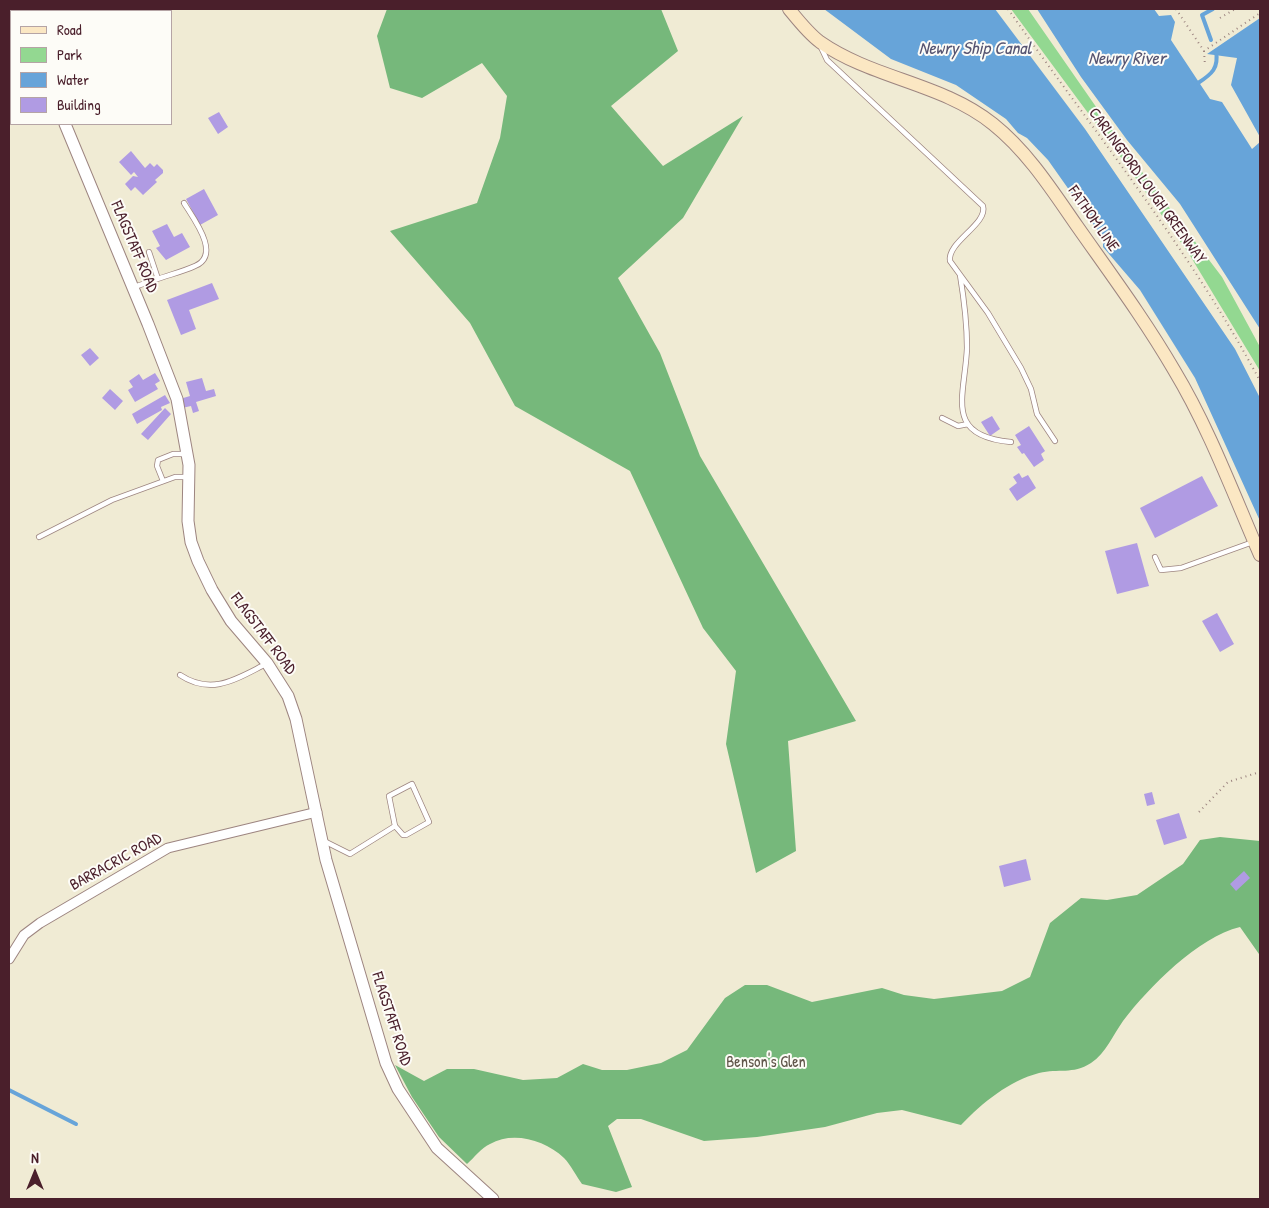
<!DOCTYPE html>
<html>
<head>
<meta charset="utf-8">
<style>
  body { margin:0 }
  #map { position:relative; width:1269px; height:1208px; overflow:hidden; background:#f0ebd4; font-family:"Patrick Hand",sans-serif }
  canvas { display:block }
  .frame { position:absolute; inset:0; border:10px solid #4a1f2b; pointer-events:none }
  .legend { position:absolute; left:10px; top:10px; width:162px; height:115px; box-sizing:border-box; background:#fdfcf7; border:1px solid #b5a4a5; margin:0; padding:6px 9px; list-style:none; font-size:15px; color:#4a1f2b }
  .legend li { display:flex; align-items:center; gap:10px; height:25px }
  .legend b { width:25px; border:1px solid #b5a4a5 }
  .north { position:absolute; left:10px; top:1148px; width:50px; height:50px; -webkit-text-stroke:4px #fdfcf7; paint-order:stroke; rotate:0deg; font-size:14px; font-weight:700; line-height:20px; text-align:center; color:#4a1f2b }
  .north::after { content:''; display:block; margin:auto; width:18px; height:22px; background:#4a1f2b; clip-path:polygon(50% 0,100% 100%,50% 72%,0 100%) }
</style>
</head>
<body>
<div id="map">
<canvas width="1269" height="1208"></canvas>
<div class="frame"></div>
<ul class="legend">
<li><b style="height:6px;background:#fbe7c3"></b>Road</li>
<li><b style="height:14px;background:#93d891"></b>Park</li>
<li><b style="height:14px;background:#67a4d9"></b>Water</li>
<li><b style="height:14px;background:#b09be3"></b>Building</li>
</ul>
<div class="north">N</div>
</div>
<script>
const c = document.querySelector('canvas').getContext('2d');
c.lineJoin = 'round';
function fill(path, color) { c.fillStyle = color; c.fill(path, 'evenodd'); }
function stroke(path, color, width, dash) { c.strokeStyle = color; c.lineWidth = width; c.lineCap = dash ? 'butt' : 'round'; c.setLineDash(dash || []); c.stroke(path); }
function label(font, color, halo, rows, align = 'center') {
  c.font = font + ' "Patrick Hand",sans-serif'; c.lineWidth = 4; c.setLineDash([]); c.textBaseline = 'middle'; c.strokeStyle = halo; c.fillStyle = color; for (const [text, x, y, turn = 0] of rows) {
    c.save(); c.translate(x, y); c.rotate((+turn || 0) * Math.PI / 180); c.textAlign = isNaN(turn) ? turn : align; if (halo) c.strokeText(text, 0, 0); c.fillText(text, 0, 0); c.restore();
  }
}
fill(new Path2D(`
  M1011 9H1028L1133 160 1222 277 1260 347V371L1189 254 1125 163Z`), '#93d891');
fill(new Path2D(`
  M387 9H661L678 51 611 106 663 166 743 116 683 218 618 278 660 353 700 456 856 721 788 741 796 851 756 873 726 744 736 671 703 628 630 471 515 406 470 323 390 231 477 203 500 138 507 96 482 63 422 98 390 88 377 36Z
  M1220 837 1260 841V982L1259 954 1240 927C1198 937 1149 987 1123 1021 1113 1035 1106 1053 1091 1063 1072 1075 1059 1068 1039 1073 1009 1081 983 1102 961 1125L902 1110 877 1113 825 1127 757 1137 704 1141 641 1119H617L608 1126 632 1187 616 1192 582 1184C576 1176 571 1165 564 1158 545 1140 513 1131 490 1144 481 1148 474 1158 467 1164L439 1137 412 1097 395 1065 424 1081 447 1069H474L523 1080 557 1078 583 1064 602 1070H627L661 1063 687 1050 725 998 745 985H767L812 1002 882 988 904 995 934 999 1002 991 1030 977 1050 923 1081 898 1107 900 1137 895 1183 864 1200 840Z`), '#76b87b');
fill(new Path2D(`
  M824 9H995L1085 129 1235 349 1260 398V521L1195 378 1140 290 1103 247V238L1048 160 1027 138 1018 133 1006 119 956 85 891 59Z
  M1037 9H1154L1159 16 1171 15 1175 22 1171 40 1210 99 1222 102 1252 149 1260 142V329L1180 204 1127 140 1081 77Z
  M1260 18V137L1231 85 1237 58 1207 54Z`), '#67a4d9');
stroke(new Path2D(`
  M1211 40 1202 15 1213 9
  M1198 83C1212 74 1219 68 1216 51
  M9 1090 76 1124`), '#67a4d9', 4);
fill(new Path2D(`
  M219 112 228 127 218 134 208 118Z
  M131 151 145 168 150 163 154 167 157 164 163 170V173L155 180 157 182 143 195 135 187 131 191 125 184 133 176 138 177 134 172 131 175 119 162Z
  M204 189 218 215 200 225 186 199Z
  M167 224 174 237 182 233 190 247 166 260 156 248 160 246 152 231Z
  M212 283 219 299 189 310 196 329 181 335 167 300Z
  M90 348 99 358 90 366 81 355Z
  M155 373 160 381 155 384 158 389 135 402 128 390 133 387 129 381 139 374 143 380Z
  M202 378 206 391 214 389 216 396 196 402 199 411 193 413 191 406 182 408 180 399 190 396 186 382Z
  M110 389 123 401 115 410 102 398Z
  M165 395 170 403 161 407 162 410 137 424 132 414Z
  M165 408 171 414 148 440 141 434Z
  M992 416 1000 429 990 436 981 422Z
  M1029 426 1045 451 1041 454 1044 460 1034 467 1024 453 1022 454 1017 447 1021 445 1015 435Z
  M1019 473 1022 478 1028 475 1036 488 1017 501 1009 489 1017 483 1013 477Z
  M1202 476 1218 506 1155 538 1140 508Z
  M1137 543 1149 586 1117 594 1105 551Z
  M1217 613 1234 644 1220 652 1202 621Z
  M1152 792 1155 804 1147 806 1144 794Z
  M1179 813 1187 838 1164 845 1156 820Z
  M1026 859 1031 880 1004 887 999 866Z
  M1244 871 1250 878 1236 891 1230 884Z`), '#b09be3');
const service = new Path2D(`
  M819 43 827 60 983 206C988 224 947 242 950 261L988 313 1021 368 1031 389 1037 414 1055 441
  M960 275C964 299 967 324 967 348 965 396 943 436 1011 442
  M155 280C168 275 182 272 195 266 222 255 193 218 184 203
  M134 287 155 280 157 276 149 252
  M942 418 958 426 968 424
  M163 481 157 466 158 460 173 454H186
  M39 537 112 500 175 477H187
  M1155 557 1161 570 1181 568 1253 542
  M180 675C212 696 236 679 266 664
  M324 841 350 854 395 826 389 796 412 784 429 822 406 835H403L395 826`);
const minor = new Path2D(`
  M9 959 24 935 40 923 168 848 317 812`);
const tertiary = new Path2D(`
  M9 38 11 40
  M65 124 148 324 177 399 189 465 188 521 191 542 198 561 212 590 231 621 267 663 288 696 296 719 326 860 386 1063 398 1089 437 1148 493 1199`);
const secondary = new Path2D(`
  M789 9C798 20 808 33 820 42 873 79 942 83 993 124 1028 152 1052 190 1077 226 1110 273 1145 320 1174 370 1209 428 1233 493 1260 555`);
stroke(service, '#9d8580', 6);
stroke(minor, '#9d8580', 11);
stroke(tertiary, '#9d8580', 13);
stroke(secondary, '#9d8580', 14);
stroke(new Path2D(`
  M1008 9C1094 132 1189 248 1260 381
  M1176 9 1204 51 1260 13
  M57 11 58 9
  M1220 18 1235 9
  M1204 51 1205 66
  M1199 812 1228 782 1260 772`), '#9d8580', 2, [1, 4]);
stroke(service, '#fff', 4.5);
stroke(minor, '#fff', 9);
stroke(tertiary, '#fff', 11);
stroke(secondary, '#fbe7c3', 12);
label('16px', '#4a1f2b', '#fdfcf7', [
  ["CARLINGFORD LOUGH GREENWAY",1147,186,54],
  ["FATHOM LINE",1093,219,55],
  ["FLAGSTAFF ROAD",134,247,67],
  ["FLAGSTAFF ROAD",263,634,53],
  ["BARRACRIC ROAD",116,862,-29],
  ["FLAGSTAFF ROAD",391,1019,72]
]);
label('16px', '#60564a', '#fdfcf7', [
  ["Benson's Glen",766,1063]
]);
label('italic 18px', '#565471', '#fdfcf7', [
  ["Newry Ship Canal",975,49],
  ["Newry River",1127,59]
]);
</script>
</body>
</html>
